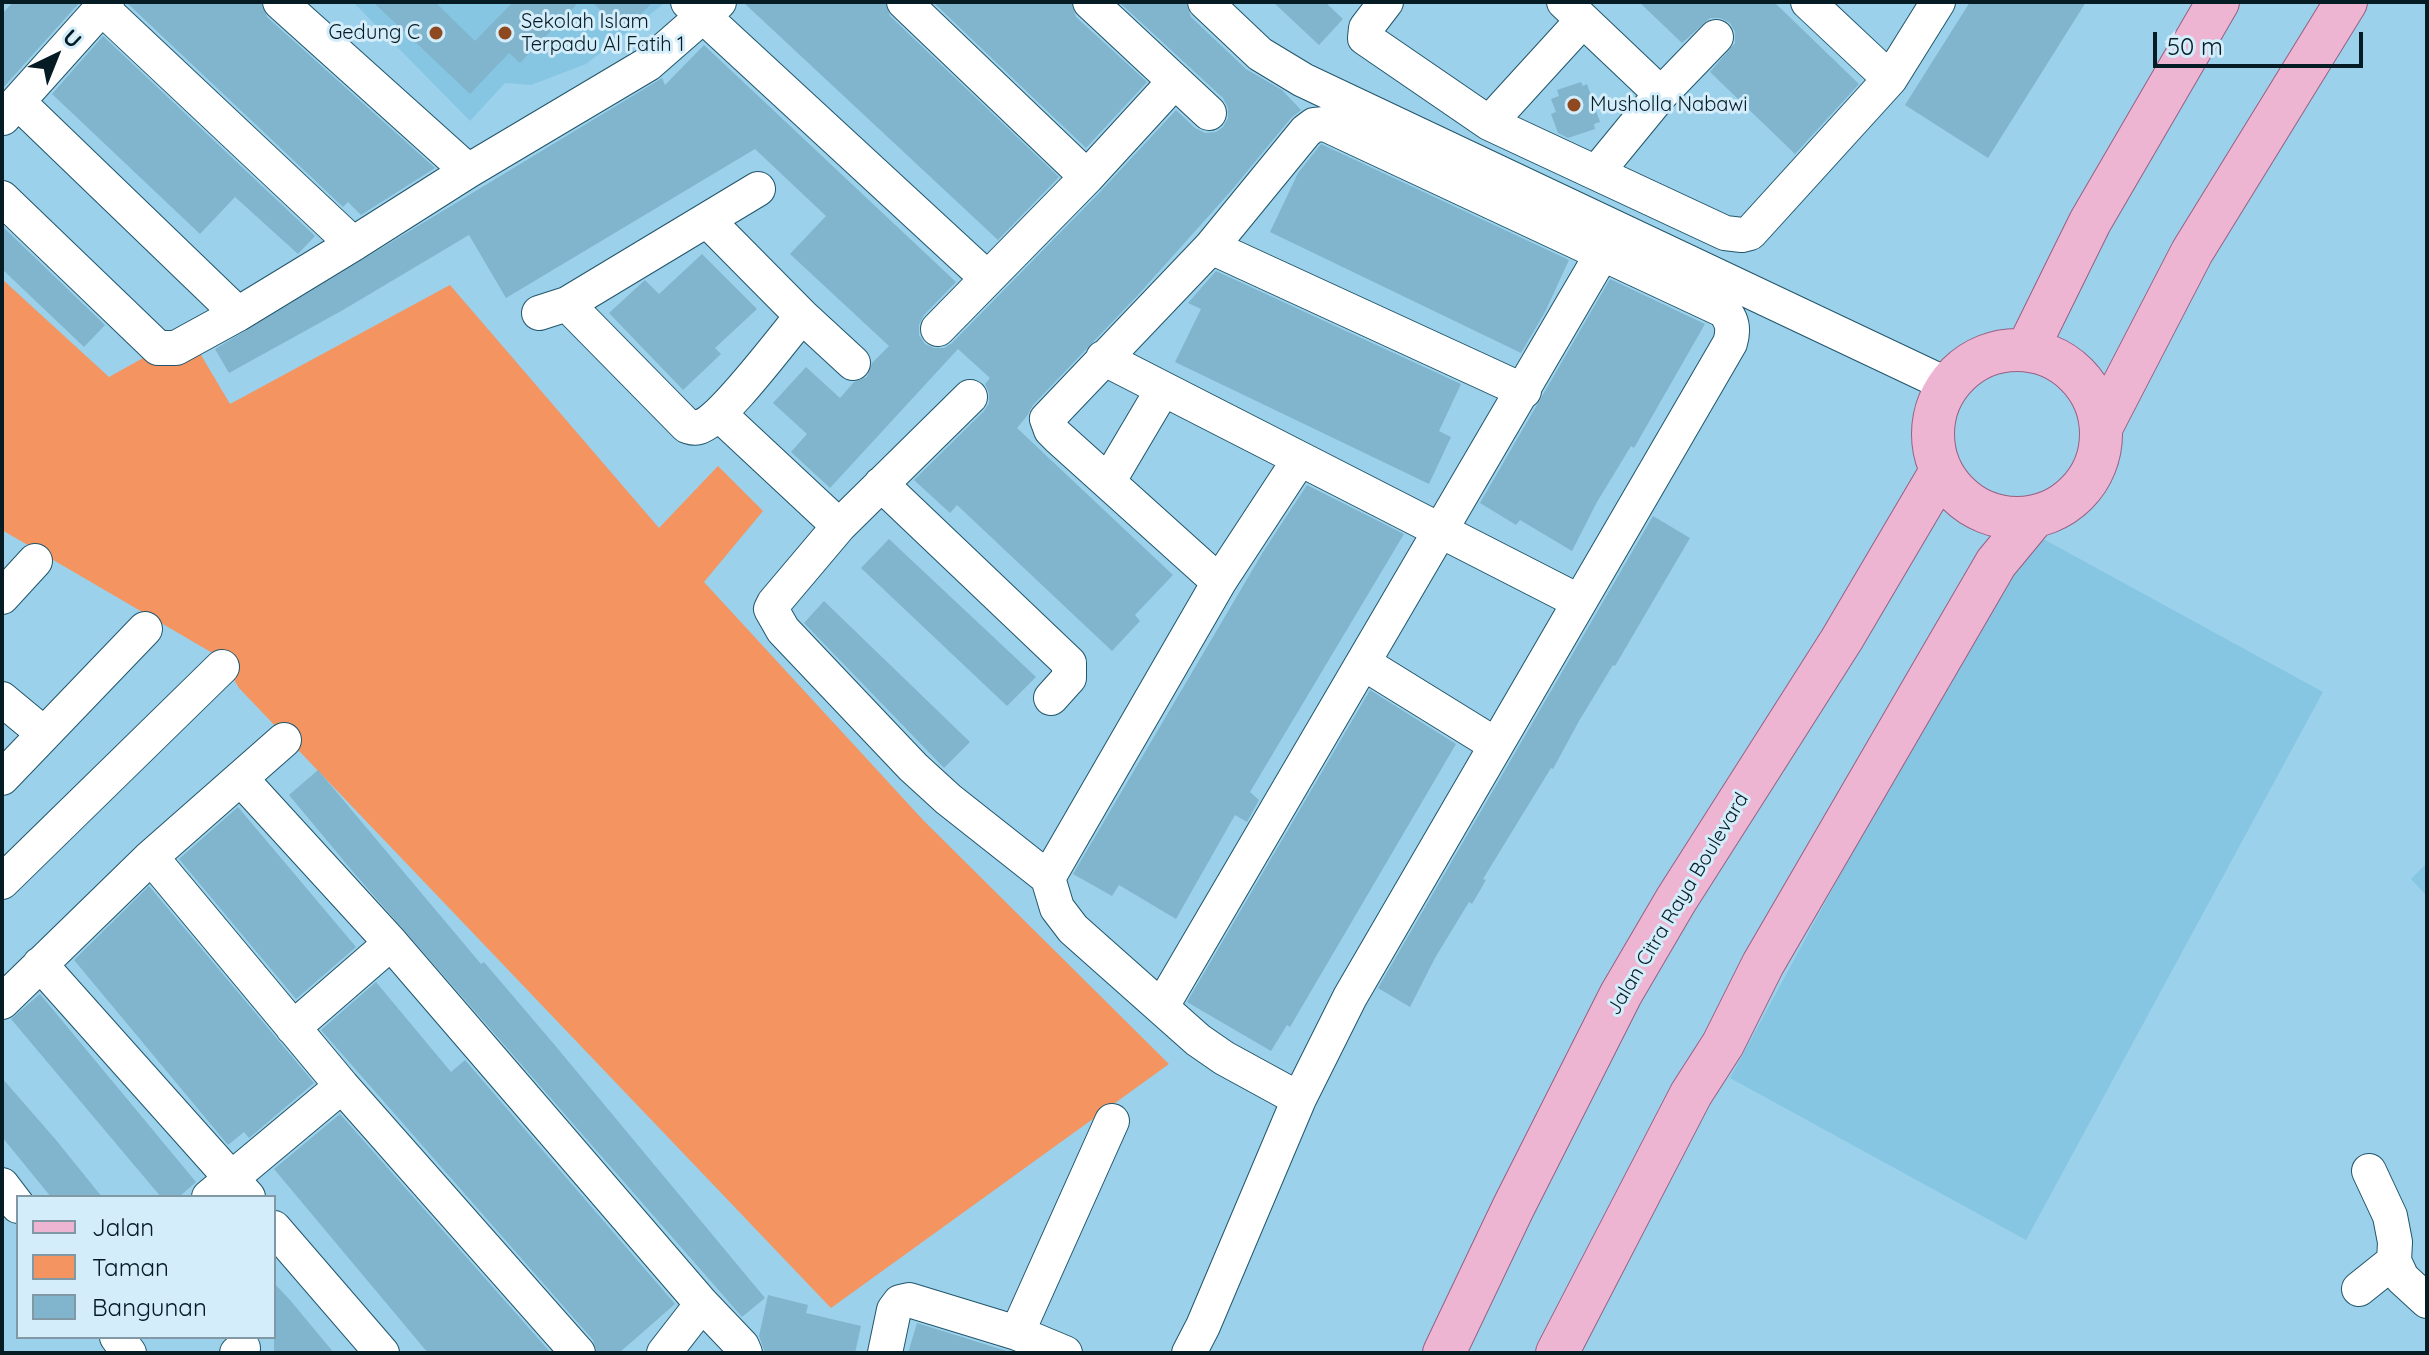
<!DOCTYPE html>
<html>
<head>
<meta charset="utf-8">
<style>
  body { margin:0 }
  #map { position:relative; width:2429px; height:1355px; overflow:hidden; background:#9bd1ea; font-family:Quicksand,sans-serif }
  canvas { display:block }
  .frame { position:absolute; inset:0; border:4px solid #061c25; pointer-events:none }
  .legend { position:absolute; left:16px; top:1195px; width:260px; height:144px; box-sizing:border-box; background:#d3edfa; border:2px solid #8199a5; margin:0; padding:10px 14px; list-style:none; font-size:24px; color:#061c25 }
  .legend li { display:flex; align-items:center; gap:16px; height:40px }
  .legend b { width:40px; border:2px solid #8199a5 }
  .north { position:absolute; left:16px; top:16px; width:80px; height:80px; -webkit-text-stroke:6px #d3edfa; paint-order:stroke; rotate:43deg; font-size:22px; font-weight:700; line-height:32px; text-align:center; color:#061c25 }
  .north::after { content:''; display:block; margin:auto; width:28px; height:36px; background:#061c25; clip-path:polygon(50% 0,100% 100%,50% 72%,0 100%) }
  .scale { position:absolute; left:2153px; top:32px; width:210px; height:36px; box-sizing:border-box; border:4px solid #061c25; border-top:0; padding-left:10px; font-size:24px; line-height:28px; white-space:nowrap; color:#061c25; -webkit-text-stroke:6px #d3edfa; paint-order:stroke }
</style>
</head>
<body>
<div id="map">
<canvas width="2429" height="1355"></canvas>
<div class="frame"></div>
<ul class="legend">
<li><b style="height:10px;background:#eeb5d3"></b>Jalan</li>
<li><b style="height:22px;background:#f39461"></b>Taman</li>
<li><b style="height:22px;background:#80b5cd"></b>Bangunan</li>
</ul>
<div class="north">U</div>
<div class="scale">50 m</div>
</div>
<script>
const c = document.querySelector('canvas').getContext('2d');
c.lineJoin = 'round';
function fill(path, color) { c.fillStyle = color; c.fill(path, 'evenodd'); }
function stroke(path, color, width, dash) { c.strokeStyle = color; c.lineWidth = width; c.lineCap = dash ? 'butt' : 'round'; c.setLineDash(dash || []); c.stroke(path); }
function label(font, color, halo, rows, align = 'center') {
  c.font = font + ' Quicksand,sans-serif'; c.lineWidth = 6; c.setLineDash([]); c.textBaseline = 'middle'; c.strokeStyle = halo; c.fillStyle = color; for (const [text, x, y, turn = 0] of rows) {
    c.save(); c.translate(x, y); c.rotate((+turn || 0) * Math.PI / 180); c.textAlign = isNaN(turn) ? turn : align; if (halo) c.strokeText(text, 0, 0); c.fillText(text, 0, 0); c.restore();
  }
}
fill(new Path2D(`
  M353 2H666L586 64 531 85 505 83 470 121Z
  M2027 530 2323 692 2026 1240 1730 1078Z
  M2427 863V896L2411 879Z`), '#87c6e2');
fill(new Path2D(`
  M2 279 109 377 188 333 230 404 450 285 659 528 718 466 763 511 704 582 924 821 1169 1064 831 1308 239 688 221 658 2 530Z`), '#f39461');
fill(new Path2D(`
  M13 2H80L2 89V14Z
  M126 2H261L267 17 435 168 361 215 348 202 343 207Z
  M373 2H435L475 41 513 2H579L520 63 509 53 470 94Z
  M592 2H653L623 32Z
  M743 2H885L890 16 1059 177 998 240Z
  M937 2H1071L1076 17 1147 82 1086 148 935 4Z
  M1119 2H1186L1191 17 1246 69 1282 90 1301 110 1291 118 1231 191 1138 295 1033 405 1027 416 1017 428 1173 575 1135 615 1140 621 1112 651 957 505 950 513 914 480 984 411 989 403V393L985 384 990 378 958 349 830 488 791 452 807 434 773 403 806 367 840 398 854 382 867 377 872 363 889 346 790 254 826 216 755 149 506 298 469 235 343 310 229 373 215 349 662 78 665 85 704 45 956 282 924 315 919 325V335L925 344 934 348H944L952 343 1101 191 1176 110 1195 128 1205 133 1216 132 1223 127 1228 118V108L1223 98Z
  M1273 2H1325L1343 19 1319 45Z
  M1639 2H1774L1859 84 1795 154 1710 72 1735 43V32L1730 23 1720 18H1710L1682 43Z
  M1970 2H2086L1988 158 1905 105Z
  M103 36 315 236 298 254 235 197 200 234 52 94Z
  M1581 82 1583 86 1587 84 1600 122 1594 124 1595 129 1568 138 1558 133 1551 114 1556 112 1551 99 1559 96 1557 90Z
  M1321 144 1569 260 1545 312 1521 353 1270 232 1298 173Z
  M2 226 105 325 84 347 2 269Z
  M702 254 757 309 715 348 721 354 683 390 609 313 645 280 659 294Z
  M1216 271 1461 384 1439 431 1451 437 1429 484 1175 362 1201 309 1188 303Z
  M1610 279 1705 324 1634 448 1631 446 1597 502 1572 551 1520 520 1516 525 1480 503Z
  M1307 485 1404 534 1250 792 1259 800 1247 822 1235 815 1176 919 1119 885 1112 896 1073 874 1263 552Z
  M1653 516 1690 538 1615 666 1613 665 1579 721 1553 769 1551 768 1483 879 1486 880 1472 904 1469 902 1435 958 1410 1007 1378 988Z
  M889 539 1036 677 1007 706 861 568Z
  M824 601 970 742 944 768 804 623Z
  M1370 690 1456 744 1290 1027 1287 1025 1271 1051 1187 1002Z
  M318 770 481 964 484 962 553 1043 765 1298 742 1317 354 873 289 795Z
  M238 807 356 947 296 999 179 859Z
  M149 886 314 1083 249 1138 244 1132 228 1145 74 960Z
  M376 982 451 1072 465 1060 675 1304 619 1353H597L593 1340 321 1030Z
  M40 994 196 1182 179 1197H161L11 1019Z
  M2 1078 56 1140 102 1197H51L2 1137Z
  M340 1114 551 1353H428L274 1169Z
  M274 1283 290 1300 334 1353H274Z
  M768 1295 808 1305 806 1313 861 1326 855 1353H765L759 1336Z
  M917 1323 1010 1352 1013 1353H908Z`), '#80b5cd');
const minor = new Path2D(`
  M280 2 468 171
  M688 2 987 278
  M904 2 1087 177
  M1090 2 1209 113
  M1205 2 1260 54 1303 80 1948 385
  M1386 2 1366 28 1365 38 1489 123 1725 233 1742 235 1750 233 1890 79 1938 2
  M1564 2 1661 94
  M1808 2 1890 79
  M102 8 353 244
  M18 102 238 314
  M3 118 107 2
  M1489 123 1583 20
  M1597 172 1661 94 1716 37
  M2 198 158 348H176L238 314 353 244 468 171 648 64 719 2
  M707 220 802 316 853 363
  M1211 247 1524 391
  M567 304 687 426C691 427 694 429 699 427 722 421 783 338 802 316
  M539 313 567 304 758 189
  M938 329 1087 177 1175 81
  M1103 358 1578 601
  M970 397 839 526 774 603 771 609 783 630 913 767 948 799 1048 878 1057 908 1073 929 1198 1040 1224 1058 1299 1099
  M719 414 839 526
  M1108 482 1163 389
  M881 484 1069 663V678L1051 698
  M2 597 35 561
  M1365 664 1496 745
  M2 699 43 733
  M2 778 145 629
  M241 779 391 943 702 1304 742 1346 745 1353
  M151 857 342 1086 578 1353
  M1048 878 1219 582 1299 460
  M2 882 222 667
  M40 964 248 1197
  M2 1002 151 857 284 740
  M1162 1006 1602 254
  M293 1028 391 943
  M2369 1171 2390 1216 2395 1242 2394 1261 2402 1278 2427 1301
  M2 1185 18 1206
  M209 1197 342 1086
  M274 1228 382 1353
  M2359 1289 2394 1261
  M1017 1333 1112 1121
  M117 1337 129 1353
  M237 1353 243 1348
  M664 1353 702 1304
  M885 1353 894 1310 900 1302 909 1300 1017 1333 1065 1353
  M1189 1353 1203 1326 1299 1099 1350 997 1730 343C1734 330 1733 320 1723 310L1325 124 1314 125 1306 131 1211 247 1047 419 1051 430 1058 437 1219 582`);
const major = new Path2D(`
  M1933 434a84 84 0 1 1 168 0a84 84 0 1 1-168 0Z
  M2027 350 2090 222 2218 2
  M2101 428 2192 252 2346 2
  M1444 1353 1513 1208 1621 994 1676 900 1842 639 1941 471
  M1557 1353 1691 1094 1723 1044 1763 964 1996 563 2034 517`);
stroke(minor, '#21566b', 36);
stroke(major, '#966083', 44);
stroke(minor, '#fff', 34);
stroke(major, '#eeb5d3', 42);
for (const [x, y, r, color] of [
  [436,33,8,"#8e4920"],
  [505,33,8,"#8e4920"],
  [1574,105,8,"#8e4920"]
]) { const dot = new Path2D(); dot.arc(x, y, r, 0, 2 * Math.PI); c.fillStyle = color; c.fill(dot); stroke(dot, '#d3edfa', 3); }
label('20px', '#061c25', '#d3edfa', [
  ["Sekolah Islam",521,22],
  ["Terpadu Al Fatih 1",521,45],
  ["Gedung C",420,33,"right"],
  ["Musholla Nabawi",1590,105]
], 'left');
label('20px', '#061c25', '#d3edfa', [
  ["Jalan Citra Raya Boulevard",1678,904,-59]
]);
</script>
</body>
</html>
